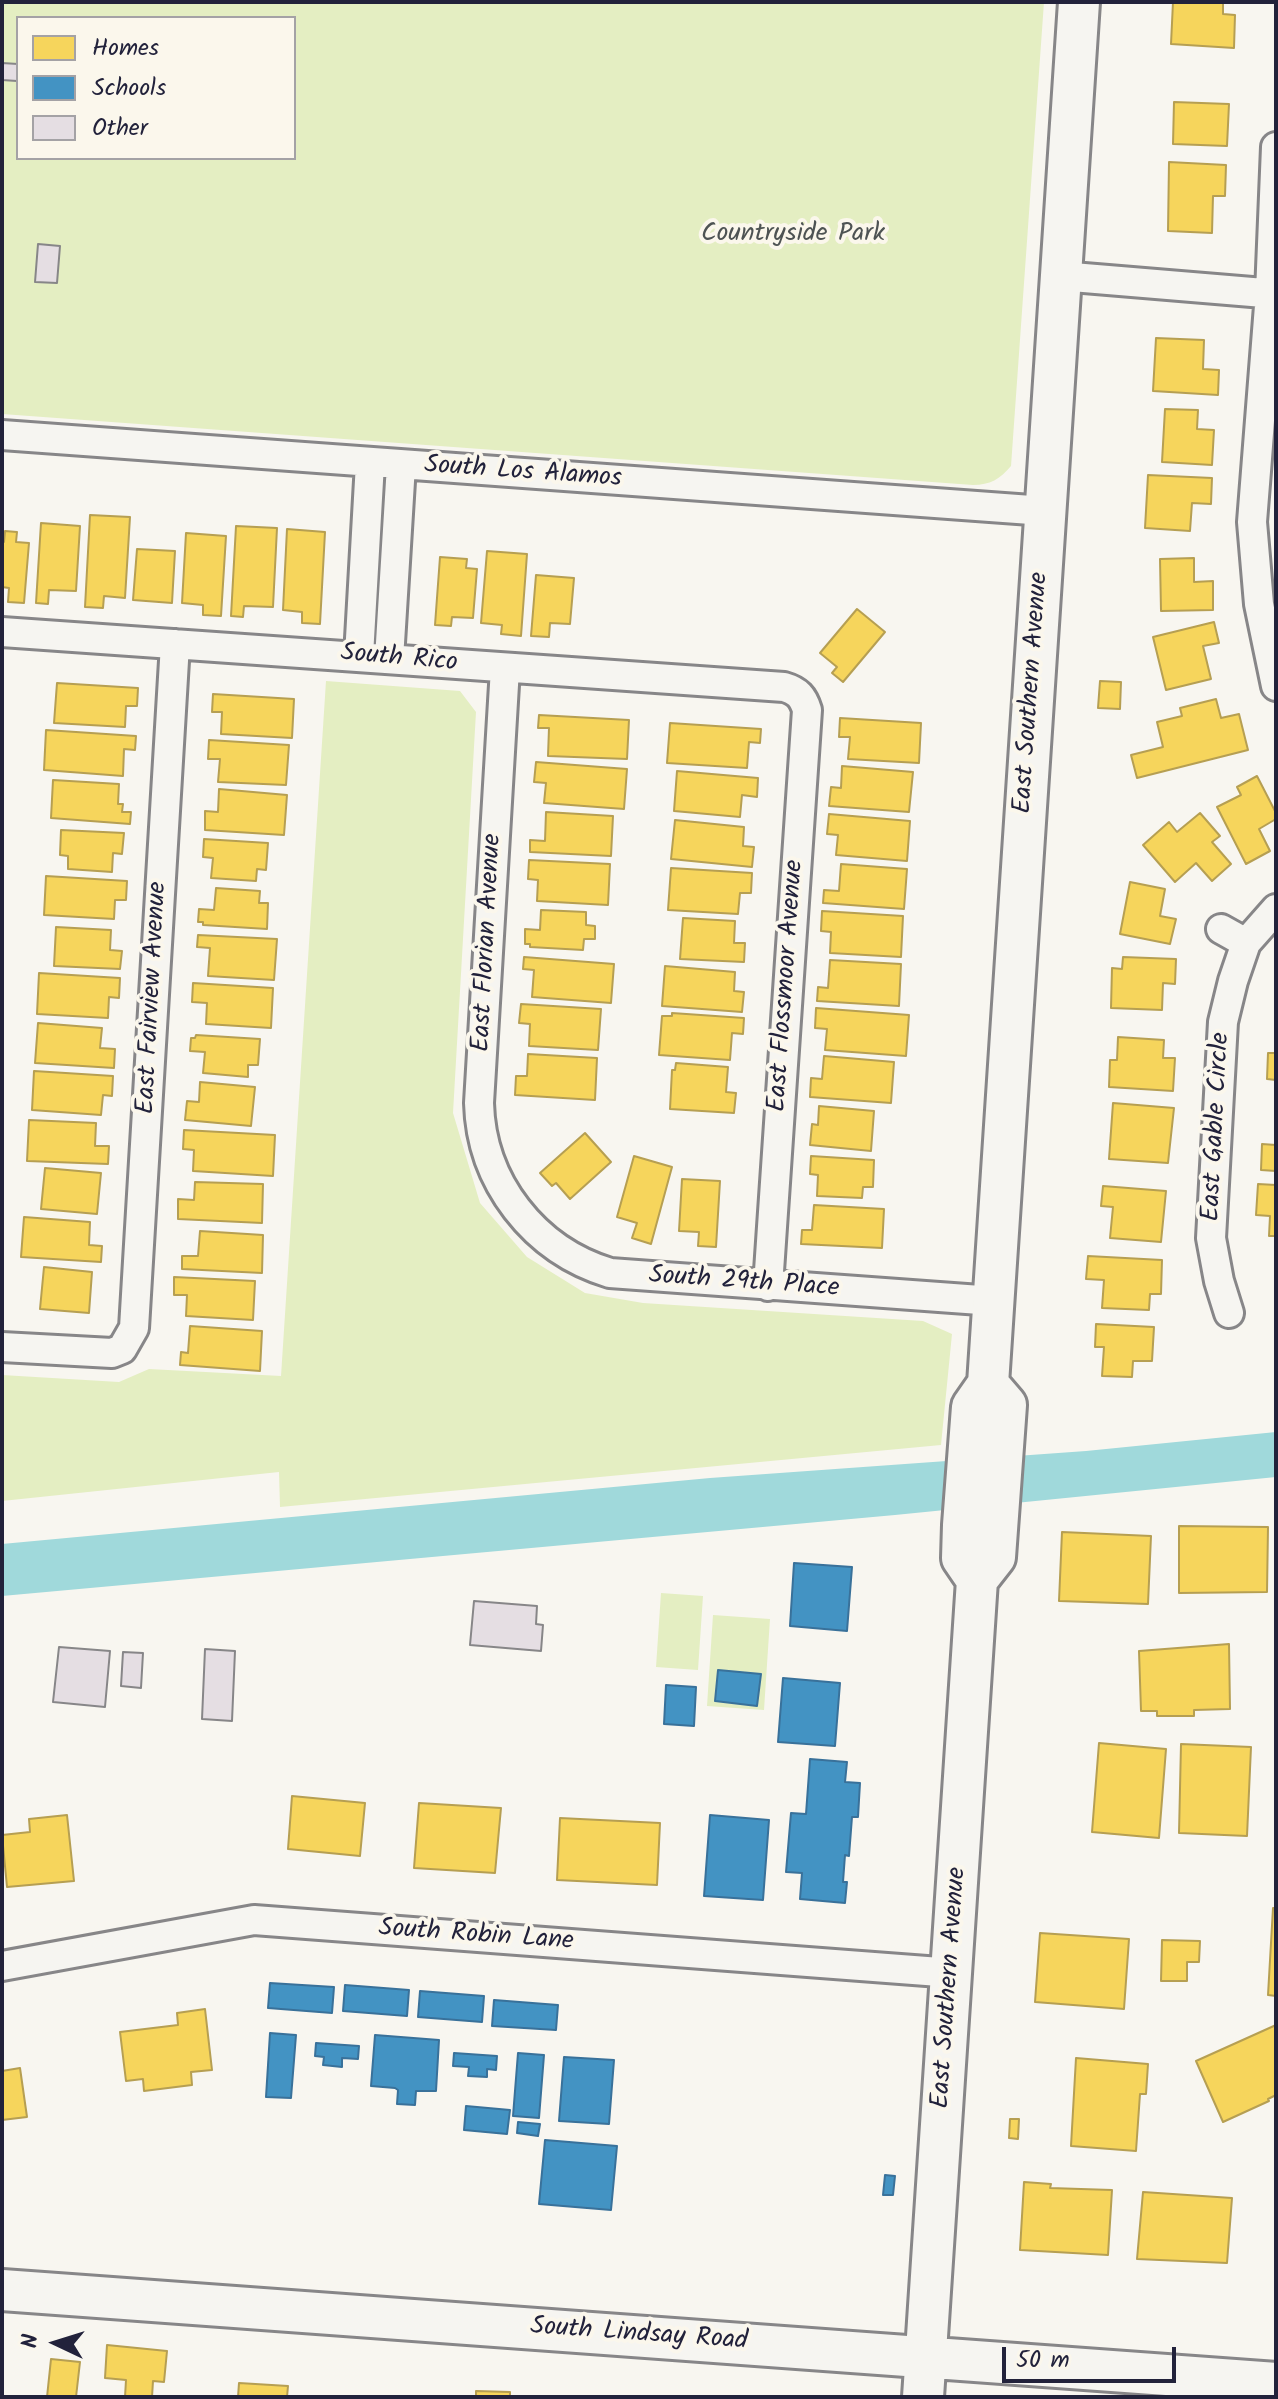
<!DOCTYPE html>
<html>
<head>
<meta charset="utf-8">
<style>
  body { margin:0 }
  #map { position:relative; width:1278px; height:2399px; overflow:hidden; background:#f8f6f0; font-family:Kalam,sans-serif }
  canvas { display:block }
  .frame { position:absolute; inset:0; border:4px solid #22223b; pointer-events:none }
  .legend { position:absolute; left:16px; top:16px; width:280px; height:144px; box-sizing:border-box; background:#fbf7ec; border:2px solid #a4a2a5; margin:0; padding:10px 14px; list-style:none; font-size:24px; color:#22223b }
  .legend li { display:flex; align-items:center; gap:16px; height:40px }
  .legend b { width:40px; border:2px solid #a4a2a5 }
  .north { position:absolute; left:16px; top:2303px; width:80px; height:80px; -webkit-text-stroke:6px #fbf7ec; paint-order:stroke; rotate:274deg; font-size:22px; font-weight:700; line-height:32px; text-align:center; color:#22223b }
  .north::after { content:''; display:block; margin:auto; width:28px; height:36px; background:#22223b; clip-path:polygon(50% 0,100% 100%,50% 72%,0 100%) }
  .scale { position:absolute; left:1002px; top:2347px; width:174px; height:36px; box-sizing:border-box; border:4px solid #22223b; border-top:0; padding-left:10px; font-size:24px; line-height:28px; white-space:nowrap; color:#22223b; -webkit-text-stroke:6px #fbf7ec; paint-order:stroke }
</style>
</head>
<body>
<div id="map">
<canvas width="1278" height="2399"></canvas>
<div class="frame"></div>
<ul class="legend">
<li><b style="height:22px;background:#f6d55c"></b>Homes</li>
<li><b style="height:22px;background:#4393c3"></b>Schools</li>
<li><b style="height:22px;background:#e5dee3"></b>Other</li>
</ul>
<div class="north">N</div>
<div class="scale">50 m</div>
</div>
<script>
const c = document.querySelector('canvas').getContext('2d');
c.lineJoin = 'round';
function fill(path, color) { c.fillStyle = color; c.fill(path, 'evenodd'); }
function stroke(path, color, width, dash) { c.strokeStyle = color; c.lineWidth = width; c.lineCap = dash ? 'butt' : 'round'; c.setLineDash(dash || []); c.stroke(path); }
function label(font, color, halo, rows, align = 'center') {
  c.font = font + ' Kalam,sans-serif'; c.lineWidth = 8; c.setLineDash([]); c.textBaseline = 'middle'; c.strokeStyle = halo; c.fillStyle = color; for (const [text, x, y, turn = 0] of rows) {
    c.save(); c.translate(x, y); c.rotate((+turn || 0) * Math.PI / 180); c.textAlign = isNaN(turn) ? turn : align; if (halo) c.strokeText(text, 0, 0); c.fillText(text, 0, 0); c.restore();
  }
}
fill(new Path2D(`
  M2 2H1044L1011 466C1000 479 990 485 973 485L2 414ZM18 18H294V158H18Z
  M326 681 460 691 476 712 453 1113 480 1203 527 1257 585 1293 643 1303 923 1321 952 1334 941 1445 280 1507 279 1472 2 1501V1375L119 1382 149 1369 281 1376Z
  M661 1593 703 1596 698 1670 656 1667Z
  M713 1615 770 1619 764 1710 707 1706Z`), '#e4eec2');
fill(new Path2D(`
  M1276 1432V1477L895 1515 2 1596V1544L710 1478 1086 1451Z`), '#a0d9db');
const homes = new Path2D(`
  M1173 2H1223V14L1235 15 1234 48 1171 44Z
  M1174 102 1229 104 1227 146 1173 144Z
  M1169 162 1226 165 1225 196H1213L1212 233 1168 231Z
  M1156 338 1204 340 1203 369 1219 370 1218 395 1153 391Z
  M1165 409 1198 410 1197 429 1214 430 1212 465 1162 462Z
  M1148 475 1212 478 1211 504 1192 503 1190 531 1145 528Z
  M90 515 130 517 125 598 104 596 103 608 85 607Z
  M41 523 80 526 76 591 49 590 48 604 36 603Z
  M236 526 277 528 273 607 244 606 243 617 231 616Z
  M287 529 325 532 320 624 302 623V612L283 610Z
  M5 531 17 532 16 542 29 543 24 603 8 602 9 588 2 587V542H4Z
  M186 533 226 536 221 616 203 615V605L182 603Z
  M137 549 175 551 172 603 133 600Z
  M487 551 527 554 521 636 501 634 502 625 481 623Z
  M440 557 467 559 466 568 477 569 473 618 452 617 451 626 435 625Z
  M1194 558V582L1213 581V610L1161 611 1160 559Z
  M536 575 574 578 570 624 550 623 549 637 531 636Z
  M857 609 885 632 843 682 832 673 837 667 820 653Z
  M1214 622 1219 643 1203 646 1211 679 1166 690 1153 637Z
  M1100 681 1121 682 1120 709 1098 708Z
  M57 683 138 688 137 706H126L125 727 54 723Z
  M213 694 294 699 292 738 221 734 222 712H212Z
  M1216 699 1221 718 1239 714 1248 750 1137 778 1131 755 1163 747 1157 722 1182 716 1180 708Z
  M539 715 629 720 627 759 548 756 549 728H538Z
  M840 718 921 723 919 763 848 759 850 737H839Z
  M670 723 761 729 760 743 749 742 747 768 667 763Z
  M46 730 136 736 135 750 124 749 123 776 44 770Z
  M209 740 289 745 286 785 218 782 220 759H208Z
  M536 762 627 769 624 809 544 803 546 783 534 782Z
  M842 766 913 772 909 812 829 806 831 787 841 788Z
  M677 771 758 778 757 797 742 795 740 817 674 811Z
  M1257 776 1276 813V819L1259 829 1270 851 1246 864 1217 807 1241 795 1237 787Z
  M53 780 119 784 118 804H123L122 812H131L130 824 51 818Z
  M219 789 287 795 284 835 205 830V811L218 812Z
  M546 812 613 816 611 856 530 852V840L545 841Z
  M1200 813 1220 836 1212 842 1231 864 1212 881 1196 863 1175 882 1143 845 1169 822 1177 832Z
  M829 814 910 821 907 861 836 855 838 835 827 834Z
  M675 820 744 827 743 846 754 847 752 867 671 859Z
  M61 830 124 833 122 854 113 853 112 872 68 869V856L60 855Z
  M204 839 268 843 266 870 257 869 256 881 211 878 213 858 203 857Z
  M529 860 610 864 608 905 537 901 538 880 528 879Z
  M841 864 907 869 904 909 823 903 824 890 839 891Z
  M671 868 752 873 751 893H740L738 914 668 910Z
  M46 876 127 881 126 900H115L114 919 44 915Z
  M1130 882 1165 889 1160 916 1176 919 1170 944 1120 934Z
  M216 888 260 891 259 903H268L267 929 203 925V922H198L199 909 214 910Z
  M541 910 586 912V925L595 926V939H584L583 950 530 947V944H525V929L540 930Z
  M822 911 903 916 901 957 830 953 831 932 821 931Z
  M683 918 735 921 734 943H745L744 962 680 959Z
  M56 927 111 930 110 950 122 951 120 969 54 966Z
  M198 935 277 939 274 980 208 976 210 948 197 947Z
  M524 957 614 964 611 1003 532 997 534 970 523 969Z
  M1123 957 1176 959 1175 984 1163 983 1162 1010 1111 1008 1112 968 1122 969Z
  M830 960 901 964 899 1006 817 1001 818 987 828 988Z
  M665 966 735 972 734 991 744 992 742 1012 662 1006Z
  M39 973 120 978 119 998 109 997 108 1018 37 1014Z
  M193 983 273 988 271 1028 206 1024 207 1003 192 1002Z
  M521 1004 601 1009 598 1050 529 1046 530 1024 519 1023Z
  M816 1008 909 1015 906 1056 825 1050 827 1029 815 1028Z
  M672 1013 744 1018 743 1034 732 1033 730 1060 659 1055 662 1016H672Z
  M38 1023 102 1028 100 1048 115 1049 114 1068 35 1063Z
  M196 1035 260 1039 258 1065H248V1077L203 1073 205 1052 190 1051 191 1038H195Z
  M1118 1037 1164 1040 1163 1058H1175L1173 1091 1109 1087 1110 1060H1117Z
  M1268 1053H1276V1080L1267 1079Z
  M528 1054 597 1058 595 1100 515 1095 516 1076H527Z
  M824 1056 894 1062 891 1103 810 1097 811 1078 822 1079Z
  M676 1063 728 1067 726 1092 736 1093 734 1113 670 1109 672 1070H675Z
  M34 1071 113 1076 112 1096 103 1095 101 1115 32 1110Z
  M200 1082 255 1087 251 1126 185 1120 187 1101 199 1102Z
  M1113 1103 1174 1108 1168 1163 1109 1159Z
  M819 1106 874 1111 871 1151 810 1145 812 1124 818 1125Z
  M29 1120 96 1123 95 1146H109L108 1164 27 1161Z
  M184 1130 275 1135 273 1176 193 1171 194 1150 183 1149Z
  M585 1133 611 1162 570 1199 556 1183 552 1186 540 1173Z
  M1262 1144 1276 1145V1171L1261 1170Z
  M634 1156 672 1167 651 1244 632 1238 637 1223 617 1217Z
  M811 1156 874 1160 873 1187H863L862 1198 817 1196 818 1175 810 1174Z
  M45 1168 101 1173 97 1214 41 1209Z
  M682 1179 720 1181 716 1247 698 1246 699 1232 679 1231Z
  M195 1182 263 1184 262 1223 178 1219V1199L194 1200Z
  M1258 1184 1276 1185V1236H1269L1270 1216 1256 1215Z
  M1103 1186 1166 1191 1161 1242 1110 1238 1113 1207 1101 1206Z
  M814 1205 884 1209 882 1248 801 1244 802 1230H812Z
  M24 1217 90 1222 89 1245 102 1246 101 1262 21 1257Z
  M200 1231 263 1235 262 1273 182 1269V1256H198Z
  M1088 1256 1162 1260 1161 1294H1150L1149 1310 1102 1308 1104 1280 1086 1279Z
  M44 1267 92 1272 89 1313 40 1309Z
  M174 1277 255 1281 253 1320 186 1316 187 1295H174Z
  M1096 1324 1154 1327 1152 1361H1133L1132 1377 1102 1376 1104 1347H1095Z
  M190 1326 262 1331 260 1371 180 1365 181 1352 188 1353Z
  M1179 1526 1268 1527 1267 1592 1179 1593Z
  M1062 1532 1151 1536 1148 1604 1059 1601Z
  M1229 1644 1230 1709 1194 1710V1716H1157V1711H1141L1139 1651Z
  M1099 1743 1166 1749 1159 1838 1092 1832Z
  M1181 1744 1251 1747 1247 1836 1179 1833Z
  M292 1796 365 1803 360 1856 288 1849Z
  M419 1803 501 1808 495 1873 414 1868Z
  M67 1815 74 1881 7 1887 2 1835 30 1832 29 1819Z
  M560 1818 660 1823 657 1885 557 1880Z
  M1273 1908H1276V1996L1268 1995Z
  M1040 1933 1129 1939 1124 2009 1035 2002Z
  M1162 1940 1200 1941 1199 1962H1187V1981H1161Z
  M205 2009 212 2070 191 2072 192 2085 144 2091 143 2079 126 2081 120 2032 178 2025 177 2013Z
  M1276 2025V2095L1268 2099 1269 2101 1223 2122 1196 2061Z
  M1076 2058 1148 2064 1146 2094H1140L1136 2151 1071 2146Z
  M20 2068 27 2117 2 2120V2071Z
  M1010 2119H1019L1018 2139 1009 2138Z
  M1024 2182 1051 2184 1050 2188 1112 2190 1108 2255 1020 2250Z
  M1143 2192 1232 2198 1227 2263 1137 2259Z
  M107 2345 167 2351 164 2382 153 2381 152 2397H125L126 2380 105 2378Z
  M51 2359 80 2362 76 2397H47Z
  M239 2383 288 2386 287 2397H238Z
  M476 2391 510 2392V2397H476Z`);
fill(homes, '#f6d55c');
stroke(homes, '#b69f52', 2);
const schools = new Path2D(`
  M794 1563 852 1567 847 1631 790 1626Z
  M718 1670 761 1674 757 1706 715 1701Z
  M783 1678 840 1683 835 1746 778 1742Z
  M666 1685 696 1687 694 1726 664 1724Z
  M810 1759 847 1762 845 1782 860 1783 858 1817H852L849 1856 845 1855 843 1882H847L845 1903 800 1899 802 1873 786 1872 791 1813 806 1814Z
  M710 1815 769 1820 763 1900 704 1896Z
  M270 1983 334 1987 332 2013 268 2008Z
  M345 1985 409 1990 407 2016 343 2011Z
  M420 1991 484 1996 482 2022 418 2017Z
  M494 2000 558 2005 556 2030 492 2026Z
  M270 2033 296 2035 291 2098 266 2097Z
  M375 2035 439 2040 436 2091H416L415 2105 397 2104 398 2090 395 2088 371 2086Z
  M316 2043 359 2046 358 2059 342 2058V2067L323 2065 324 2057 315 2056Z
  M454 2053 497 2056 496 2070 487 2069V2077L468 2076 469 2067 453 2066Z
  M518 2053 544 2055 539 2118 513 2116Z
  M564 2057 614 2060 609 2124 559 2121Z
  M466 2106 510 2110 507 2134 464 2130Z
  M518 2122 540 2124 538 2136 517 2133Z
  M545 2140 617 2146 611 2210 539 2204Z
  M885 2175 895 2176 893 2195H883Z`);
fill(schools, '#4393c3');
stroke(schools, '#39719a', 2);
const building = new Path2D(`
  M2 63 18 64 17 81 2 80Z
  M38 244 60 246 57 283 35 282Z
  M474 1601 537 1606 536 1624 543 1625 541 1651 470 1645Z
  M59 1647 110 1651 105 1707 53 1702Z
  M205 1649 235 1651 232 1721 202 1719Z
  M123 1652 143 1653 141 1688 121 1686Z`);
fill(building, '#e5dee3');
stroke(building, '#878688', 2);
const minor = new Path2D(`
  M1276 147 1270 293 1252 522 1259 604 1276 686
  M1060 276 1276 294
  M2 435 1045 511
  M2 632 784 687C798 691 803 697 807 710L768 1286
  M359 656 370 463
  M389 659 401 465
  M505 668 479 1103C481 1182 534 1250 610 1273L994 1301
  M1221 929 1246 943
  M1229 1313 1219 1281 1211 1238 1223 1022 1233 981 1246 943 1276 909
  M2 1347 112 1353 122 1349 134 1328 175 644
  M2 1966 254 1920 953 1973`);
const secondary = new Path2D(`
  M977 1580 962 1558 963 1525 972 1407 988 1384 1079 2
  M2 2290 1276 2383
  M923 2397 977 1580 995 1557 1006 1405 988 1384`);
stroke(minor, '#878688', 34);
stroke(secondary, '#878688', 46);
stroke(minor, '#f6f5f1', 28);
stroke(secondary, '#f6f5f1', 40);
label('26px', '#4e5353', '#fbf7ec', [
  ["Countryside Park",793,236]
]);
label('26px', '#22223b', '#fbf7ec', [
  ["South Los Alamos",523,474,4],
  ["South Rico",399,660,5],
  ["East Southern Avenue",1033,693,-86],
  ["East Florian Avenue",489,943,-87],
  ["East Flossmoor Avenue",788,986,-86],
  ["East Fairview Avenue",154,998,-87],
  ["East Gable Circle",1218,1127,-87],
  ["South 29th Place",744,1284,4],
  ["South Robin Lane",476,1937,4],
  ["East Southern Avenue",951,1988,-86],
  ["South Lindsay Road",639,2336,4]
]);
</script>
</body>
</html>
